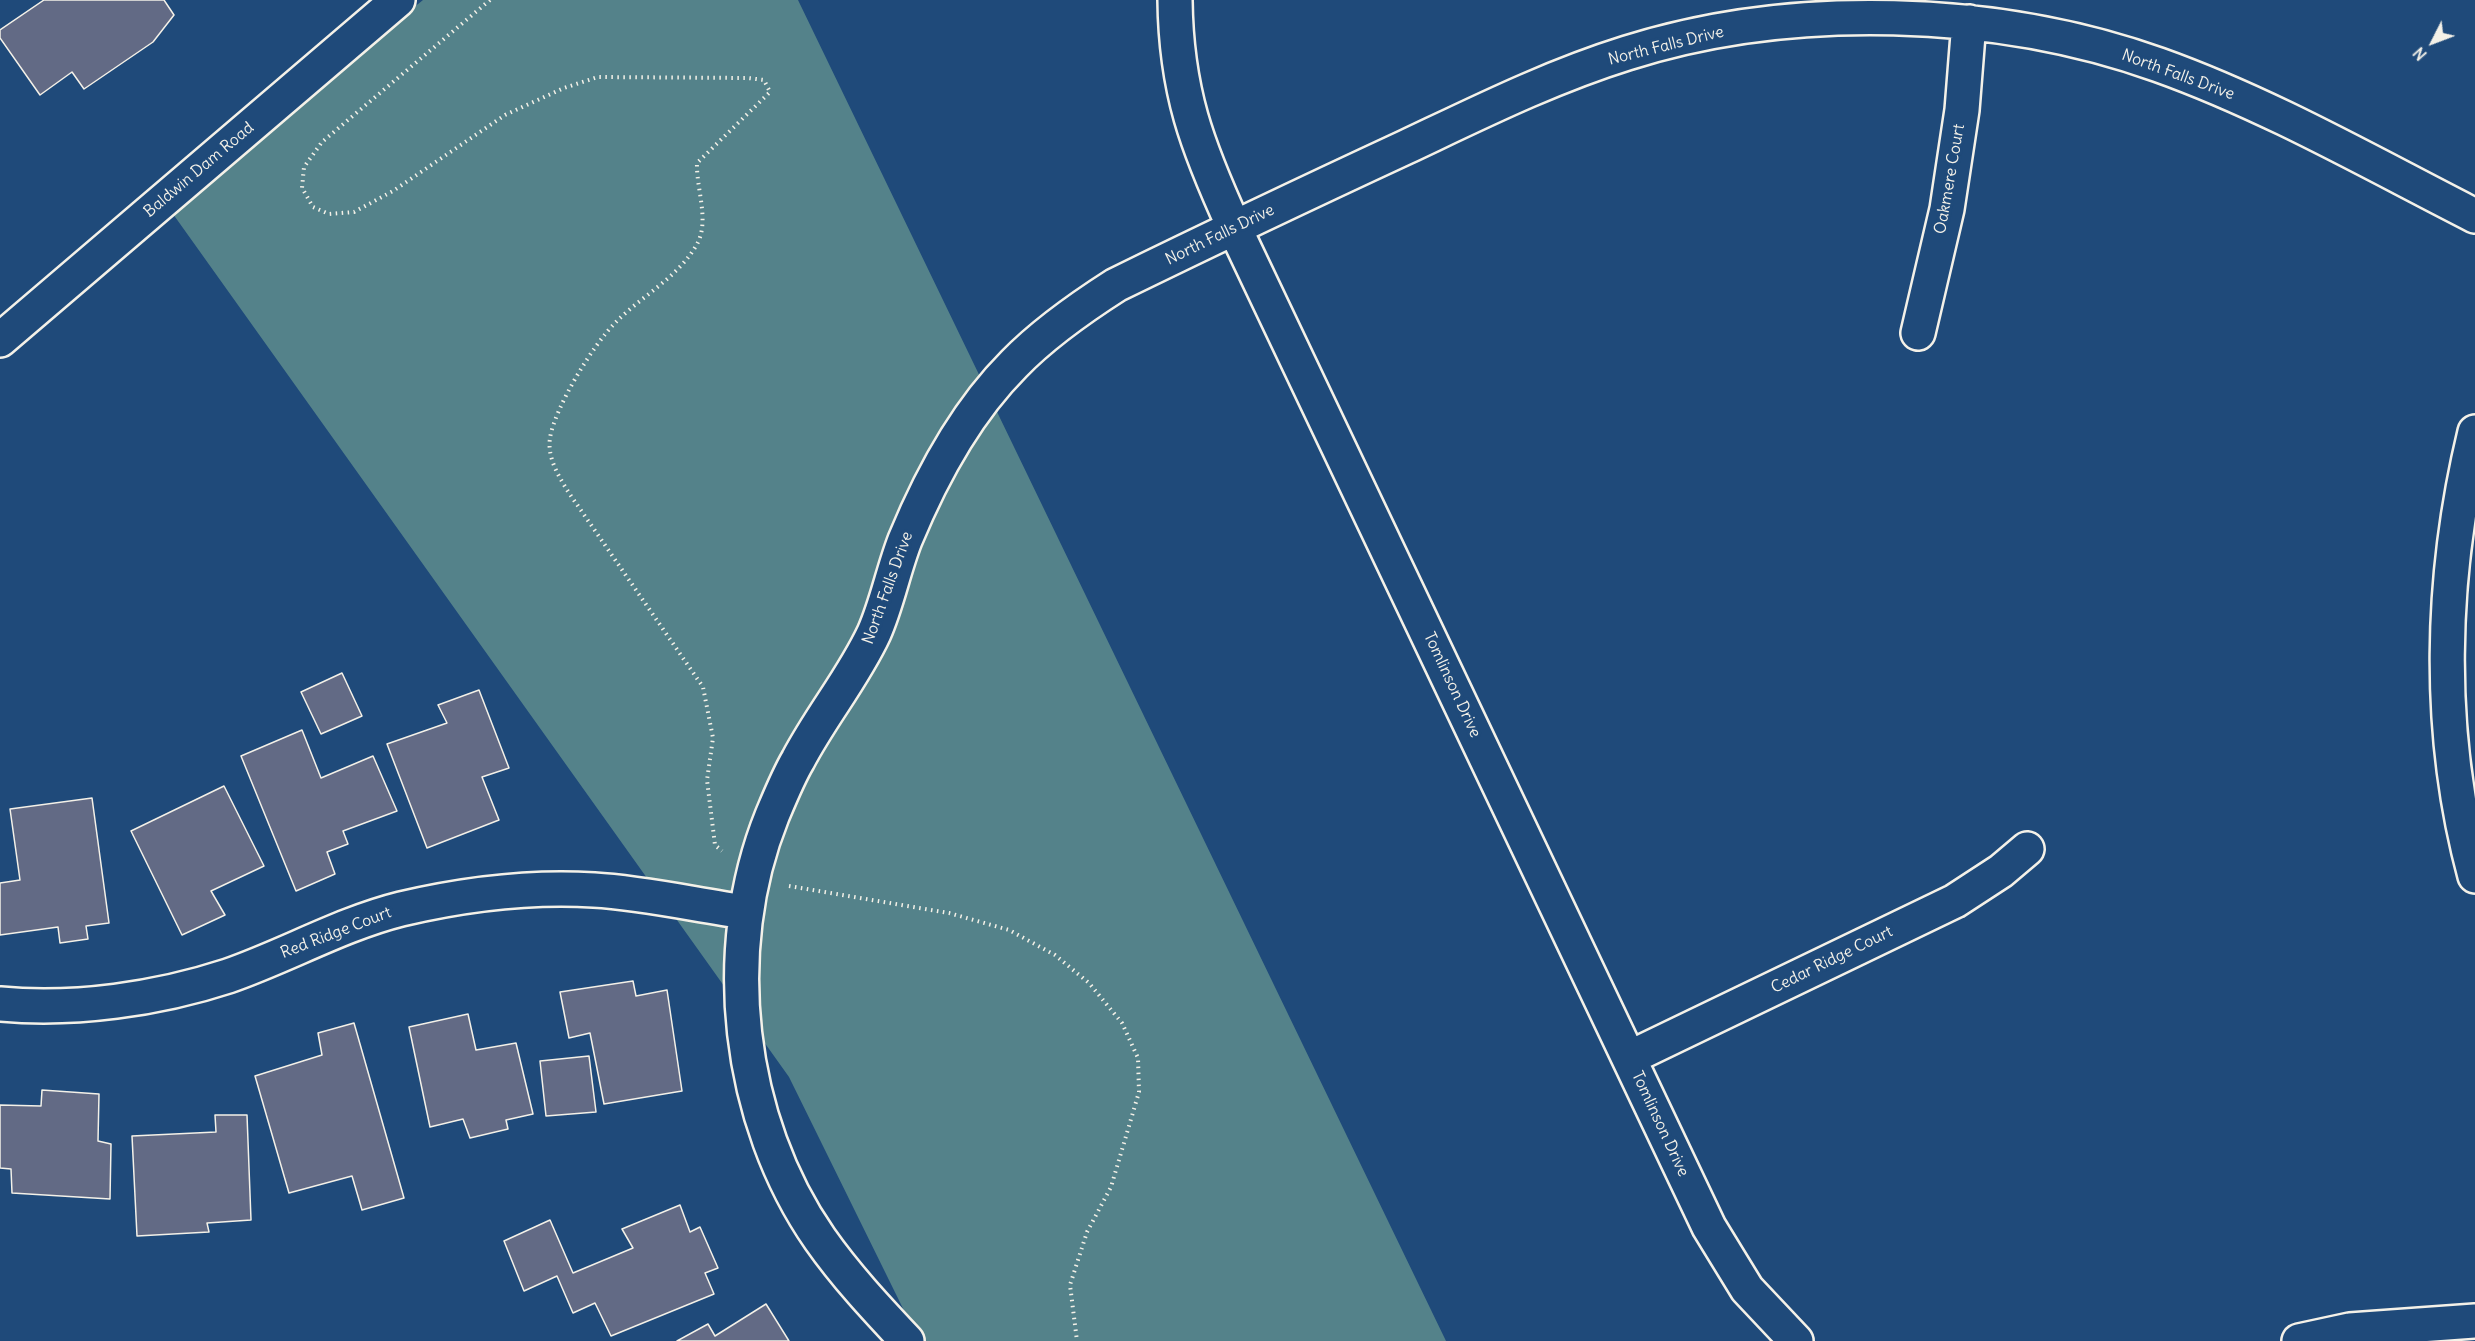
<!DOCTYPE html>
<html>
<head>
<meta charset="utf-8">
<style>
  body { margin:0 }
  #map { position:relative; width:2475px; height:1341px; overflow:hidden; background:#1f4a7a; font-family:Delius,sans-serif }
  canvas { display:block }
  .north { position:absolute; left:2403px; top:12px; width:60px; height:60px; -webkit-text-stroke:4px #1f4a7a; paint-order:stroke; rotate:228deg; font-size:16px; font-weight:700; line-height:24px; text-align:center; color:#f4f1e8 }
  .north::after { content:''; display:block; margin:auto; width:21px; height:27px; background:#f4f1e8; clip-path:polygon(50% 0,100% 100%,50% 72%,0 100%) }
</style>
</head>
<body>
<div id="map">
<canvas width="2475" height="1341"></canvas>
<div class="north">N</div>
</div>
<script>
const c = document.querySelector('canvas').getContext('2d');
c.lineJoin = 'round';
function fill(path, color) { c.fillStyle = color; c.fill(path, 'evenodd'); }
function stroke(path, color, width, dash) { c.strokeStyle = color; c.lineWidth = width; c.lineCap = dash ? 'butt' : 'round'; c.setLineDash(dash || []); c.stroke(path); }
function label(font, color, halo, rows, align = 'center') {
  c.font = font + ' Delius,sans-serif'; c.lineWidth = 6; c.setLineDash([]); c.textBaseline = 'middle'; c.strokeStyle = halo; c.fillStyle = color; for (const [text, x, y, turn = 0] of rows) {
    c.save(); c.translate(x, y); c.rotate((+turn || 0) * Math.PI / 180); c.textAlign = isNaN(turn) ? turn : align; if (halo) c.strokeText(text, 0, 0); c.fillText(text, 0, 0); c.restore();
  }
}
fill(new Path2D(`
  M423 0H798L1446 1341H919L789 1077 168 207Z`), '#54828a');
const building = new Path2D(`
  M44 0H164L174 15 153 42 84 89 72 72 40 95 0 38V30Z
  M342 673 362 716 321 734 301 692Z
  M479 690 509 768 482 777 499 820 427 848 387 744 447 723 438 705Z
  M302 730 321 778 373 756 397 811 343 831 348 844 327 852 335 874 296 891 241 756Z
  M224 786 264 866 211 891 225 915 182 935 131 831Z
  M92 798 109 923 86 926 88 939 60 943 58 927 0 935V883L20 880 10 809Z
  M633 981 636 996 667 990 682 1091 604 1104 590 1033 569 1038 560 992Z
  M468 1014 476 1050 516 1043 533 1114 506 1120 508 1129 470 1138 463 1119 430 1127 409 1027Z
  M354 1023 404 1198 362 1210 352 1176 289 1193 255 1076 322 1055 318 1033Z
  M589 1056 596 1112 546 1116 540 1061Z
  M42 1090 99 1094 98 1141 111 1144 110 1199 12 1193 11 1169 0 1168V1105L41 1106Z
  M215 1115H247L251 1220 207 1223 209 1232 137 1236 132 1136 216 1132Z
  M680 1205 690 1232 700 1227 718 1268 705 1273 714 1294 611 1336 595 1303 573 1313 557 1276 524 1291 504 1241 550 1220 573 1273 633 1248 622 1229Z
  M766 1304 789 1341H677L708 1324 715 1336Z`);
fill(building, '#626a85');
stroke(building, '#f4f1e8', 1.5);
const street = new Path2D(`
  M1175 0C1176 91 1197 146 1234 227L1709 1227 1747 1289 1796 1341
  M1918 333 1947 209 1962 110 1969 22
  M0 340 398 0
  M0 1004C74 1011 158 999 228 976 286 956 341 924 401 909 465 894 529 886 594 890 645 893 696 905 746 912
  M1629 1058 1955 901 2001 871 2027 849
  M907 1341C876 1308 846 1276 820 1239 737 1120 718 950 772 816 780 797 788 777 798 760 821 716 853 678 874 633 887 604 893 571 905 540 931 477 965 413 1014 364 1044 333 1080 308 1116 285 1212 238 1309 192 1406 147 1478 113 1550 77 1627 53 1791 1 1997 7 2159 65 2268 104 2371 163 2475 216
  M2299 1341 2350 1330 2475 1321`);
const secondary = new Path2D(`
  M2475 432C2440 577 2436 732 2475 876`);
stroke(street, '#f4f1e8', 38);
stroke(secondary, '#f4f1e8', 38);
stroke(new Path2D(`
  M490 0 322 142 304 167 302 188 313 207 329 214 354 212 393 191 505 115 564 88 598 77 748 78 764 80 770 92 697 163C696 188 710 221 697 244 679 277 640 297 615 323 593 345 555 407 550 438 547 458 559 477 569 493L703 687 713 738 707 780 715 845 722 851
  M789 886 949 913 1009 930 1055 955 1089 983 1122 1023 1138 1058 1139 1092 1111 1187 1087 1232 1070 1285 1077 1341`), '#f4f1e8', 4, [1.5, 4.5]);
stroke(street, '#1f4a7a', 33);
stroke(secondary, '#1f4a7a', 33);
label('16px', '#f4f1e8', '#1f4a7a', [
  ["North Falls Drive",1666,46,-14],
  ["North Falls Drive",2178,75,20],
  ["Baldwin Dam Road",199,170,-40],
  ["Oakmere Court",1950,179,-80],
  ["North Falls Drive",1220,235,-26],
  ["North Falls Drive",888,588,-70],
  ["Tomlinson Drive",1452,685,65],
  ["Red Ridge Court",336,933,-21],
  ["Cedar Ridge Court",1832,960,-26],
  ["Tomlinson Drive",1660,1124,65]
]);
</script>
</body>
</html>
